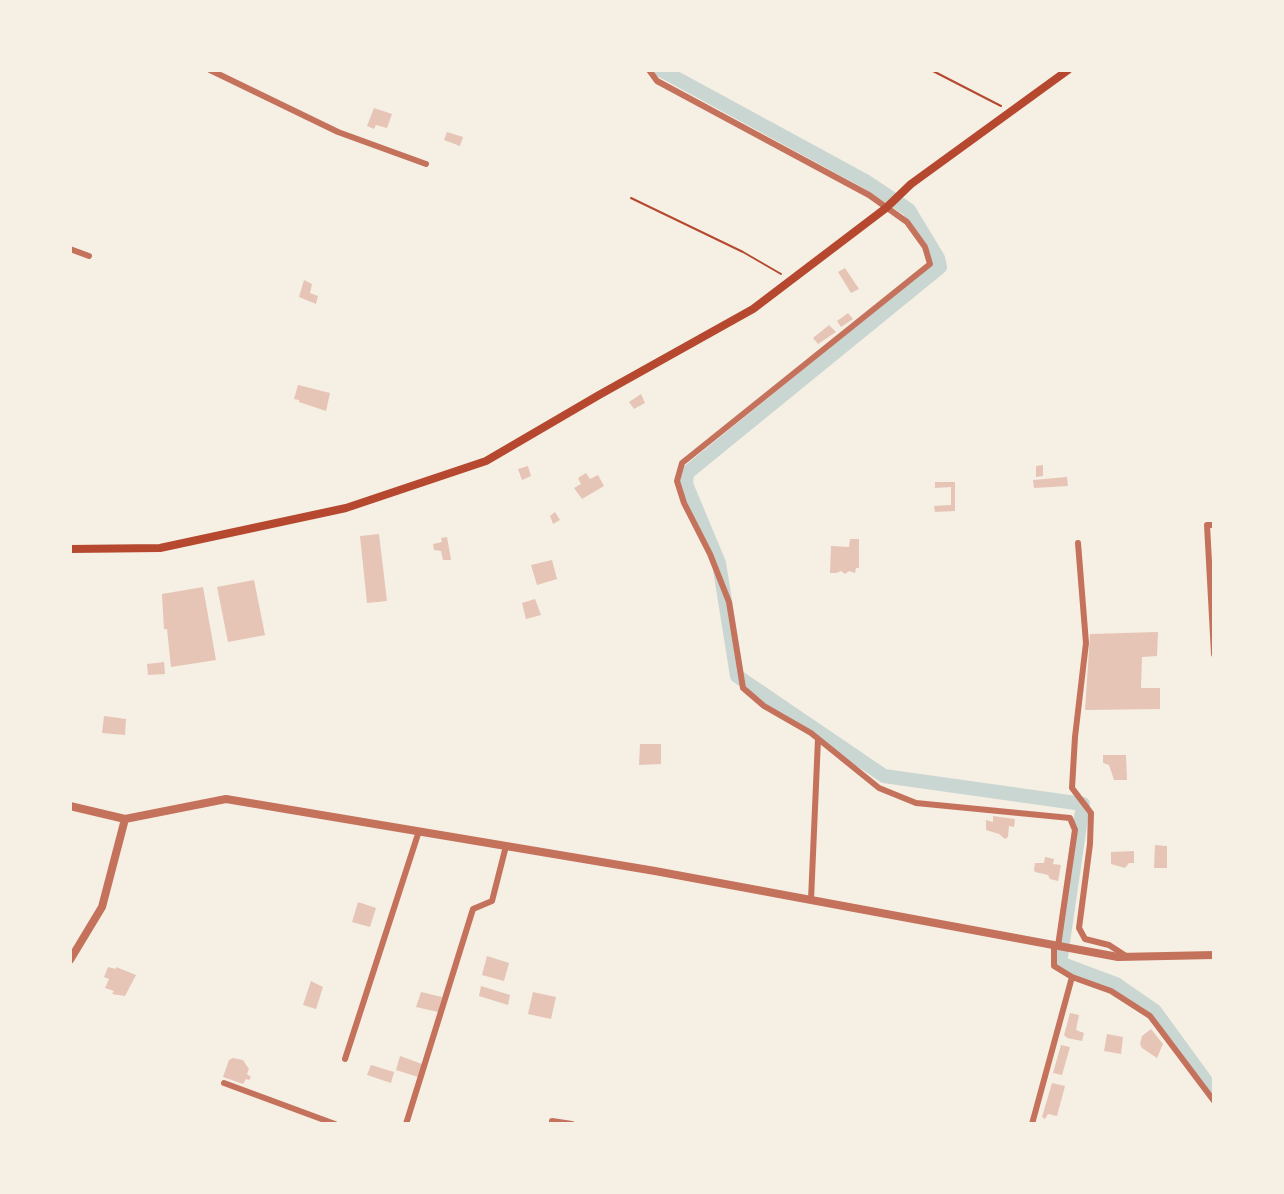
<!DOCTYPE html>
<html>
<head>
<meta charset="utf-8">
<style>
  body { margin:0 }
  #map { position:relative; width:1284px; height:1194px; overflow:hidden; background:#f6efe4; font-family:Inter,sans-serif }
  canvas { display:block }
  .frame { position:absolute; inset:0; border:72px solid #f6efe4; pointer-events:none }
</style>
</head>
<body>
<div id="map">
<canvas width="1284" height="1194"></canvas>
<div class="frame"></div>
</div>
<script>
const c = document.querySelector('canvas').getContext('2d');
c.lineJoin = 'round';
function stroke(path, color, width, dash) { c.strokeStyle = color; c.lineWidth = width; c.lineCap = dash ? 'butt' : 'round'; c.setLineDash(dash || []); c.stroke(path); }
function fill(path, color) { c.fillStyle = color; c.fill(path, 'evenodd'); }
stroke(new Path2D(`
  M661 70 867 182 909 210 938 258 940 267 687 473 686 484 719 563 737 676 884 776 1083 804 1060 963 1116 984 1155 1011 1214 1092`), '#c9d6d2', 14);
fill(new Path2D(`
  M374 108 392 114 387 128 376 125 374 129 367 126Z
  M447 132 463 137 460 146 444 140Z
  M845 268 859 289 851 293 838 272Z
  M304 280 312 284 310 293 318 296 316 304 299 297Z
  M848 313 853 319 841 327 837 321Z
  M829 325 836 332 818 344 813 338Z
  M298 385 330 393 326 411 299 402V400L294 399Z
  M641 394 645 403 634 409 629 402Z
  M1043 465V476L1036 477V466Z
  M528 466 531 476 522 480 518 469Z
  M586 473 590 479 598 475 604 486 582 499 574 488 581 484 578 478Z
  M1067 477 1068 486 1034 488 1033 480Z
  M935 482H955V511L935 512 934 506 951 505V487L935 488Z
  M555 512 560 520 553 524 550 516Z
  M379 534 387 601 367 603 360 536Z
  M447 537 451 560H443L441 551 434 550 433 544 442 542 441 538Z
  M850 539H859V568H856L855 573 849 571 845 574 841 571 836 573H830L831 546 849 547Z
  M552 560 557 579 537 585 531 565Z
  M254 580 265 635 228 642 217 587Z
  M203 587 216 660 171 667 167 629H164L162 594Z
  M535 599 541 615 526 619 522 603Z
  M1158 632 1157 656 1142 657 1141 688H1160V709L1085 710 1090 634Z
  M164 662 165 674 148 675 147 664Z
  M104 716 126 719 125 735 102 733Z
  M640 744H661V764L639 765Z
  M1103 755H1126L1127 780H1114L1109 765 1103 763Z
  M993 816 1015 819 1014 827 1009 826 1008 837 1005 839 999 834 986 830V820L993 822Z
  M1155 845 1167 846V868H1154Z
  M1134 851V863H1129L1125 868 1111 864V852Z
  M1045 857 1054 859 1053 864 1061 865 1058 881 1050 879 1048 875 1035 872 1034 870 1035 863H1044Z
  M358 902 376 908 370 927 352 922Z
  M487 956 509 963 504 981 482 975Z
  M108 967 116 969V967L136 975 125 996 112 994 114 991 105 988 109 979 104 977Z
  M311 981 323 987 316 1009 303 1005Z
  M481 986 510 995 508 1005 479 996Z
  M421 992 442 997 438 1012 416 1007Z
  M533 992 556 997 551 1019 528 1014Z
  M1070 1013 1079 1015 1076 1030 1084 1033 1082 1041 1067 1038 1064 1035Z
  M1151 1029 1163 1044 1157 1058 1142 1048 1140 1044 1142 1036Z
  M1107 1034 1123 1037 1121 1054 1104 1051Z
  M1061 1045 1070 1047 1062 1075 1053 1073Z
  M400 1056 422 1064 418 1077 396 1070Z
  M233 1058 243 1060 249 1069 247 1074 251 1077 249 1080 246 1079 243 1084 223 1077 229 1060Z
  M371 1065 394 1072 391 1083 367 1075Z
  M1052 1083 1065 1086 1057 1116 1048 1114 1045 1119 1042 1117Z`), '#e6c5b7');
stroke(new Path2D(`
  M931 70 1001 106
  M631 198 743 252 781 274`), '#b5482f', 2);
stroke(new Path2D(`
  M210 70 338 132 426 164
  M649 70 657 81 869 195 907 222 925 247 930 264 682 463 677 481 684 503 710 554 729 602 743 688 764 706 811 733 879 788 916 803 1070 818 1075 830 1058 946
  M70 249 89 256
  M1214 525H1207L1214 654
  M1078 543 1086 643 1075 737 1072 788 1091 813 1090 844 1079 928 1085 939 1109 945 1126 956
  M811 900 818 739
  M1072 977 1111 991 1150 1016 1214 1101
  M345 1059 419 831
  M224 1083 335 1124
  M406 1124 473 909 492 901 506 846
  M552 1124V1121L572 1124
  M1032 1124 1072 977 1054 966V945`), '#c5725c', 6);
stroke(new Path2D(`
  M70 806 125 819 226 799 655 871 1118 957 1214 955
  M70 960 102 907 125 819`), '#c5725c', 8);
stroke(new Path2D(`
  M70 549 160 548 346 508 486 461 599 395 753 309 886 208 911 184 1068 70`), '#b5482f', 8);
</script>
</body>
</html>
